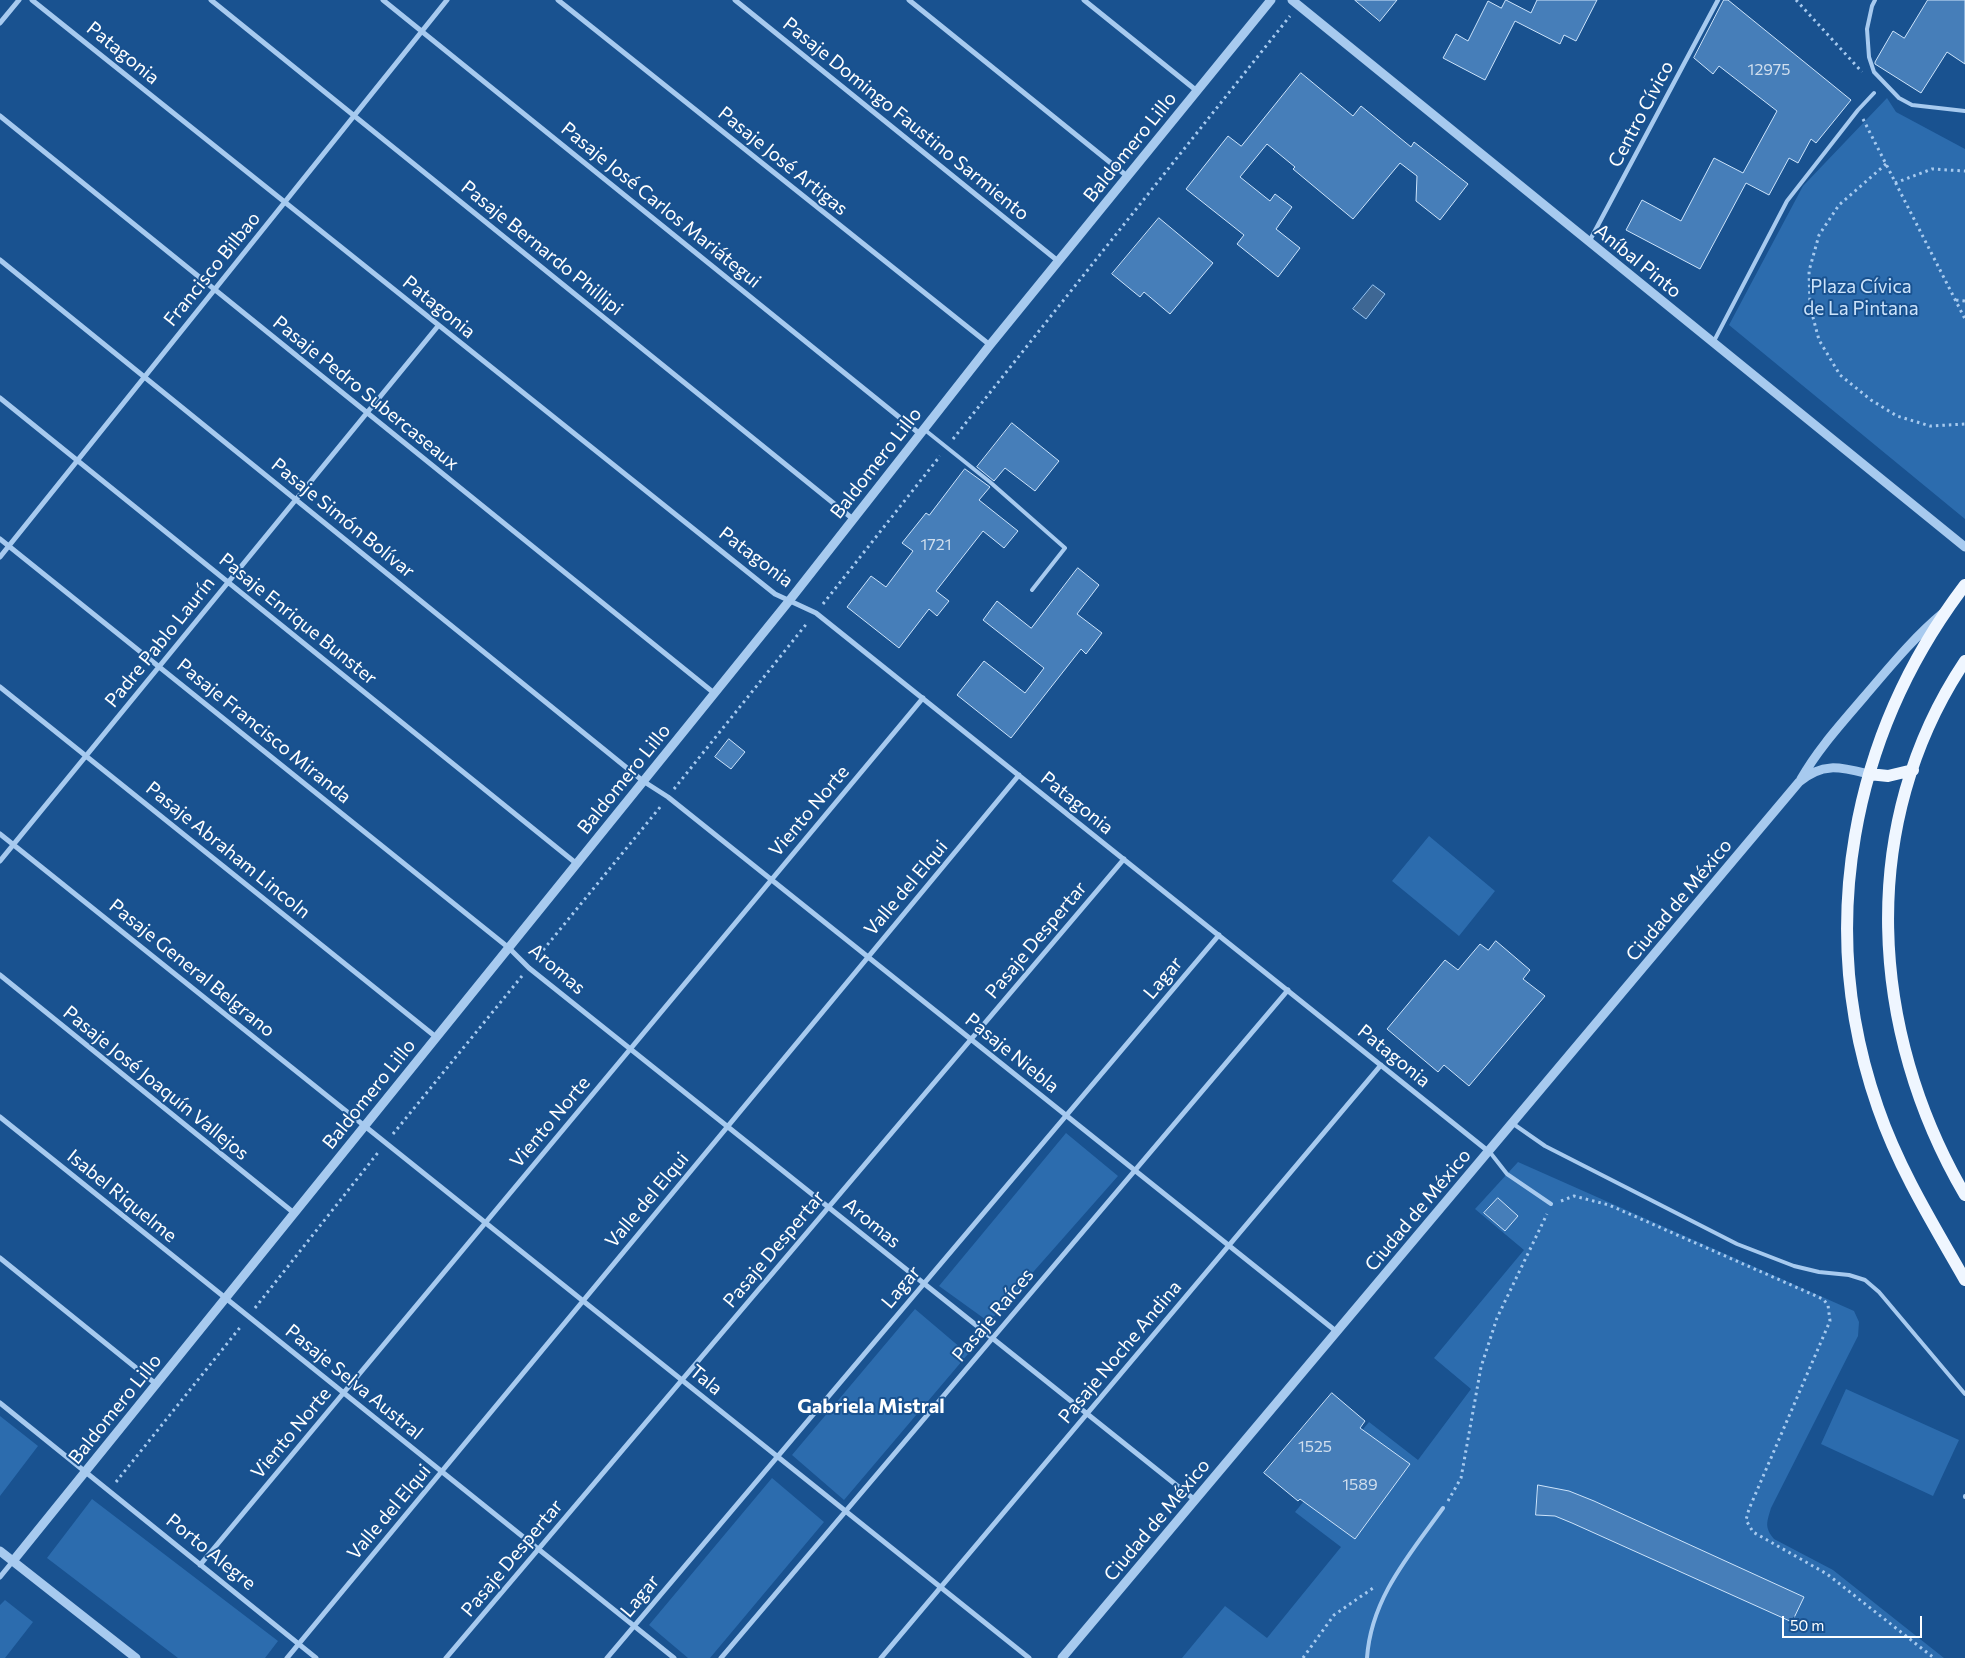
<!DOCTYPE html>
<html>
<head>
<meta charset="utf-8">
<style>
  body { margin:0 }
  #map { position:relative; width:1965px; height:1658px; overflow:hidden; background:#195290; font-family:Commissioner,sans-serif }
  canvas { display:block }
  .scale { position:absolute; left:1782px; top:1616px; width:140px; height:22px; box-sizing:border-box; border:2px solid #fff; border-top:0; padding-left:6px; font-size:15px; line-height:18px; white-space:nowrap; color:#fff; -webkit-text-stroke:4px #195290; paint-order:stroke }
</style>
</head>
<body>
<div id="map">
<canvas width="1965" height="1658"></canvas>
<div class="scale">50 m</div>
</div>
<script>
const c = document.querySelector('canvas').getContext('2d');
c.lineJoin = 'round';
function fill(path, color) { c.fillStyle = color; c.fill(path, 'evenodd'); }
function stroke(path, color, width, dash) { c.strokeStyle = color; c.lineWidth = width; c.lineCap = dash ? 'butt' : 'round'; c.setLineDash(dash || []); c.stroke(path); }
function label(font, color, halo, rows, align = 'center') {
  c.font = font + ' Commissioner,sans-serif'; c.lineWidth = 4; c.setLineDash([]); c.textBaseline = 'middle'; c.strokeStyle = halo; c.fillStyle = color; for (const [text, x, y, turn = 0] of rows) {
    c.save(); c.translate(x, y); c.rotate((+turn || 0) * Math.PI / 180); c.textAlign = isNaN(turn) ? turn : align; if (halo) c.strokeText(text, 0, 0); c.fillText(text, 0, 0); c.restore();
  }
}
fill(new Path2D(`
  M1887 98 1896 112 1965 149V519L1729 325 1803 186Z
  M1429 836 1495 891 1459 936 1392 881Z
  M1066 1133 1118 1176 989 1322 939 1286Z
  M1518 1162 1854 1311 1859 1322 1858 1336 1771 1508C1767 1522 1764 1527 1774 1539L1833 1570 1944 1658H1182L1225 1606 1267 1638 1341 1547 1295 1512 1369 1422 1418 1460 1471 1389 1434 1358 1524 1250 1475 1209Z
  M915 1309 968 1354 844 1500 792 1455Z
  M1846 1389 1959 1440 1933 1496 1821 1444Z
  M0 1416 38 1446 0 1496Z
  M772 1478 824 1522 710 1658H688L649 1625Z
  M92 1499 278 1641 265 1658H178L47 1558Z
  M5 1600 33 1622 5 1658H0V1605Z`), '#2c6cae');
const water = new Path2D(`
  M1373 285 1385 294 1366 319 1353 309Z`);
fill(water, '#3e6794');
stroke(water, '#9ac6f1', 1);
const building = new Path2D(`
  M1355 0H1397L1380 21Z
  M1506 0 1531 13 1537 0H1597L1576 41 1564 35 1560 44 1515 21 1485 80 1443 58 1456 34 1468 41 1488 1 1501 8Z
  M1724 0H1728L1851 100 1816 143 1811 139 1798 163 1789 158 1769 195 1746 183 1700 269 1626 230 1642 200 1681 221 1714 158 1743 173 1777 111 1719 66 1713 74 1694 58Z
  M1928 0H1965V64L1947 52 1921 93 1875 64V62L1893 31 1904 38Z
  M1301 73 1353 116 1361 106 1411 147 1414 142 1468 184 1440 220 1416 201 1417 176 1400 163 1353 219 1293 169 1295 167 1267 144 1240 177 1270 201 1275 194 1292 207 1276 229 1300 248 1278 277 1237 244 1244 235 1186 189 1228 136 1241 146Z
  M1159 218 1213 263 1170 314 1144 292 1140 297 1112 274Z
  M1012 423 1059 461 1035 491 1005 468 994 481 977 467Z
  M965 469 990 487 979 500 1018 531 1004 548 983 531 936 591 949 601 937 616 929 609 899 648 847 607 871 576 886 587 913 551 902 543 926 513 929 515Z
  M1078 568 1099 585 1077 614 1102 633 1086 654 1081 649 1011 738 957 695 984 661 1025 693 1044 668 983 620 997 601 1031 628Z
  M729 739 745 752 731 769 715 757Z
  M1496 941 1530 970 1523 979 1545 996 1469 1086 1444 1065 1438 1072 1387 1029 1445 960 1458 970 1480 944 1488 950Z
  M1498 1198 1518 1216 1505 1231 1484 1213Z
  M1332 1393 1365 1421 1360 1428 1410 1464 1355 1539 1300 1499 1298 1501 1264 1473Z
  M1538 1485 1569 1491 1594 1501 1804 1597 1792 1622 1572 1523 1555 1516 1536 1515Z`);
fill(building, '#467eb9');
stroke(building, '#cde4fb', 1);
stroke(new Path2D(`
  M1796 0 1862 72
  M1863 119 1965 319
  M1886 164 1839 205 1819 235 1809 271 1810 306 1819 340 1840 375 1871 400 1897 416 1930 426 1965 424
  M1895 183 1932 169 1965 171
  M1956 300 1965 301
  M953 439 1290 16
  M823 604 940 456
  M674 789 808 622
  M535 960 661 806
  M393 1134 522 976
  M1561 1201 1574 1196 1609 1205 1823 1299 1828 1305 1830 1321 1749 1509 1746 1520 1753 1532 1827 1574 1934 1658
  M255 1308 380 1150
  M116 1482 242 1325
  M1448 1501 1461 1478 1481 1367 1497 1318 1547 1214
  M1303 1658 1334 1615 1376 1586`), '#a7caef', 3, [2.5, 4]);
stroke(new Path2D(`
  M1875 0 1872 6 1867 29 1869 57 1874 72 1899 98 1912 105 1965 111
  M1714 341 1787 201 1858 110 1874 93
  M925 430 990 482 1065 548 1032 590
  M1512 1123 1545 1146 1737 1244 1794 1266 1819 1272 1849 1275 1865 1280 1879 1292 1965 1394
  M1489 1151 1507 1174 1551 1204
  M1965 1497V1496
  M1367 1658C1371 1598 1410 1554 1443 1508`), '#a7caef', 4);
stroke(new Path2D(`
  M1589 242 1718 0`), '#a7caef', 4.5);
stroke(new Path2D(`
  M32 0 775 594 816 613 1488 1151
  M211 0 853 519
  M383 0 920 434
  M558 0 990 345
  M735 0 1058 261
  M909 0 1127 176
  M1084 0 1197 91
  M0 23 19 0
  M0 116 714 693
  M0 260 643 781 668 797 1337 1332
  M0 398 577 864
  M0 539 509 948 529 968 1195 1500
  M0 557 447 0
  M0 687 436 1037
  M0 834 1029 1658
  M0 861 438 326
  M0 975 294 1213
  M0 1117 674 1658
  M0 1258 156 1384
  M0 1403 316 1658
  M200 1565 923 698
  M0 1577 13 1561
  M287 1658 1019 775
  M446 1658 1124 859
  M607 1658 1219 935
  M721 1658 1288 990
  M881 1658 1381 1065`), '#a7caef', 5);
stroke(new Path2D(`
  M1292 0 1965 547
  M1801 779C1818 749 1841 724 1864 697 1889 668 1913 638 1943 613
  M0 1551 136 1658
  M13 1561 789 601 990 345 1271 0
  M1062 1658 1799 782C1823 762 1840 767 1869 774`), '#a7caef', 9);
stroke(new Path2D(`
  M1965 585C1851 735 1815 928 1878 1108 1899 1169 1933 1224 1965 1280
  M1965 661C1856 824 1869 1031 1965 1195
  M1869 774 1888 776 1913 770`), '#eff6ff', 12);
label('16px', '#d1dfee', null, [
  ["12975",1769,70],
  ["1721",936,545],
  ["1525",1315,1447],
  ["1589",1360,1485]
]);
label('19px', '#fff', '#195290', [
  ["Patagonia",123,53,39],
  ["Centro Cívico",1641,114,-62],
  ["Pasaje Domingo Faustino Sarmiento",906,119,39],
  ["Baldomero Lillo",1130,147,-51],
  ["Pasaje José Artigas",783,161,39],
  ["Pasaje José Carlos Mariátegui",661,205,39],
  ["Pasaje Bernardo Phillipi",542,248,39],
  ["Aníbal Pinto",1638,261,39],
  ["Francisco Bilbao",212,269,-51],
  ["Patagonia",439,307,39],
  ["Pasaje Pedro Subercaseaux",366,393,39],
  ["Baldomero Lillo",876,463,-52],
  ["Pasaje Simón Bolívar",343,518,39],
  ["Patagonia",756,557,37],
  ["Pasaje Enrique Bunster",298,619,39],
  ["Padre Pablo Laurín",160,642,-51],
  ["Pasaje Francisco Miranda",264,731,39],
  ["Baldomero Lillo",624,779,-51],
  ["Patagonia",1077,803,39],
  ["Viento Norte",809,811,-50],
  ["Pasaje Abraham Lincoln",228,850,39],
  ["Valle del Elqui",906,888,-50],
  ["Ciudad de México",1679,900,-50],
  ["Pasaje Despertar",1036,940,-50],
  ["Pasaje General Belgrano",192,968,39],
  ["Aromas",557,969,40],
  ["Lagar",1163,978,-50],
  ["Pasaje Niebla",1012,1053,39],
  ["Patagonia",1394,1056,39],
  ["Pasaje José Joaquín Vallejos",156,1083,39],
  ["Baldomero Lillo",369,1094,-51],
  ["Viento Norte",550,1122,-50],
  ["Isabel Riquelme",122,1196,39],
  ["Valle del Elqui",647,1200,-50],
  ["Ciudad de México",1418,1210,-50],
  ["Aromas",872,1223,39],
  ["Pasaje Despertar",774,1249,-50],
  ["Lagar",901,1287,-50],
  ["Pasaje Raíces",993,1315,-50],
  ["Pasaje Noche Andina",1120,1352,-50],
  ["Tala",706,1380,39],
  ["Pasaje Selva Austral",354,1382,39],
  ["Baldomero Lillo",115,1409,-51],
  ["Viento Norte",291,1433,-50],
  ["Valle del Elqui",389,1512,-50],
  ["Ciudad de México",1157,1520,-50],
  ["Porto Alegre",211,1552,39],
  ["Pasaje Despertar",512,1558,-50],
  ["Lagar",640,1596,-50]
]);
label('19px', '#cde4fb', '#195290', [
  ["Plaza Cívica",1861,287],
  ["de La Pintana",1861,309]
]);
label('bold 20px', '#fff', '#195290', [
  ["Gabriela Mistral",871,1406]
]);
</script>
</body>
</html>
